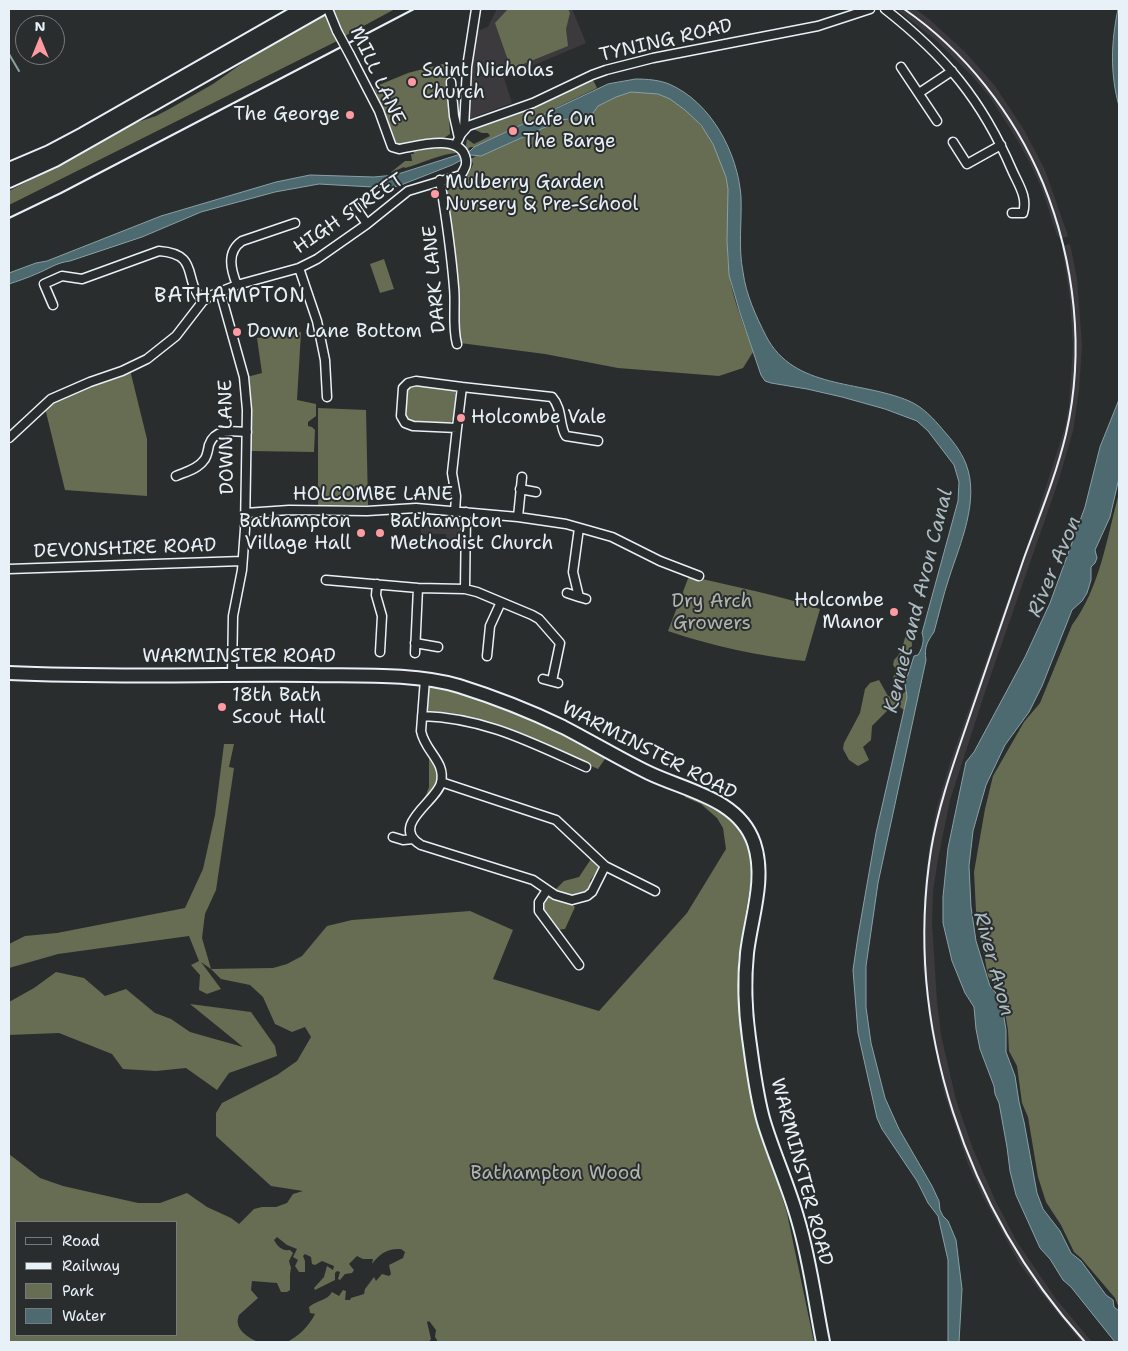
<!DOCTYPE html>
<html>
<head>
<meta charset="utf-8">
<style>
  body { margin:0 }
  #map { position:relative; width:1128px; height:1351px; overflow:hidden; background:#2a2d2e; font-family:"Shantell Sans",sans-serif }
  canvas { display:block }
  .frame { position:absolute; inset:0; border:10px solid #e8f1f8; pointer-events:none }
  .legend { position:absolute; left:15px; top:1221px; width:162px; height:115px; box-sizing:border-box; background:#2a2d2e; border:1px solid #767b7f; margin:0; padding:6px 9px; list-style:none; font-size:15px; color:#e8f1f8 }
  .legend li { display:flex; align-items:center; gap:10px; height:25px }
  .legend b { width:25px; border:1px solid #767b7f }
  .north { position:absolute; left:15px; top:15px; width:50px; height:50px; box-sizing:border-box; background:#2a2d2e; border:1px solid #767b7f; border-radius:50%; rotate:0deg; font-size:14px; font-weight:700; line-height:20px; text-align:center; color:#e8f1f8 }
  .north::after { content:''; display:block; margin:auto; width:18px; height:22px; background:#ff9aa2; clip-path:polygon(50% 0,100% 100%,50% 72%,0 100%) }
</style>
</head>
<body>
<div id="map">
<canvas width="1128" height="1351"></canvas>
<div class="frame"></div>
<ul class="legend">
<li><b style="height:6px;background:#2a2d2e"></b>Road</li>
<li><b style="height:6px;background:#e8f1f8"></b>Railway</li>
<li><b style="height:14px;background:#676d52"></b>Park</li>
<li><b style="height:14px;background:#4c6a6f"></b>Water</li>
</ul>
<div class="north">N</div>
</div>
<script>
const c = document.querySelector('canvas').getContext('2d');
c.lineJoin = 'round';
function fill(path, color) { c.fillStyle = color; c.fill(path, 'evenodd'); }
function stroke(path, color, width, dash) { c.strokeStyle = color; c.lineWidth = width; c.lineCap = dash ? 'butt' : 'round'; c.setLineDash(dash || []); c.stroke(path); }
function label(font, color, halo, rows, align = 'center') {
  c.font = font + ' "Shantell Sans",sans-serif'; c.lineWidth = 4; c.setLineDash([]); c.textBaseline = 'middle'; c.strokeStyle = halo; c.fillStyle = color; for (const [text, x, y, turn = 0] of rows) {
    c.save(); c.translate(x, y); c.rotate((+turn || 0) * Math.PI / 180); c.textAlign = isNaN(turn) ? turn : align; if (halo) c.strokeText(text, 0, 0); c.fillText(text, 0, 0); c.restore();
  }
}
fill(new Path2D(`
  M497 9H572L586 43 504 78 512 103 467 120 475 32 488 27Z
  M896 9H915L929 19 965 52 995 86 1024 130 1045 170 1068 236 1060 239 1057 235 1042 189 1030 163 1018 141 990 97 972 76 937 41Z
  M1070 244 1077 279 1082 345 1079 390 1073 431 1058 482 985 692 950 800 938 859 933 891 932 923 937 1002 941 1035 956 1100 973 1149 995 1200 1017 1242 1056 1299 1092 1342H1081L1039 1290 1019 1263 982 1195 968 1164 945 1096 930 1025 923 966 924 894 929 849 937 807 950 763 1032 531 1065 427 1069 405 1073 347 1070 299 1062 246Z
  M421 519 463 520 462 544H446V534H421Z`), '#3d3a3e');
fill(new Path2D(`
  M333 9H395L345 36Z
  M508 9H568L570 13 566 29 568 46 511 69 495 23Z
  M325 11 339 40 9 205V191L65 162 126 126 156 116 171 108 213 84 292 28Z
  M446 63 450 134 441 140 399 145 394 143 374 87 408 73Z
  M589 79 593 80 597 88 474 147H470L467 150 466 145 467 139 474 144 490 136 488 133H482L473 129 550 99Z
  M631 92C640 92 649 92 658 94 694 104 724 152 728 188 731 216 725 244 729 272 732 299 745 327 753 352L743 368 719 376 618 368 545 354 460 343 456 289 444 197C452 181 468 180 473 164L471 159 476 156H481L561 120 574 119 593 113 598 106 616 97Z
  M449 147 455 148 460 153C444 152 421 164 405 168L404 167 390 173 405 161H412L411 154H414L413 151Z
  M384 259 394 289 380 293 370 264Z
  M301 332 297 400 316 404V416L308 422V426L312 427 315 430 314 452 250 451 251 422 247 377 262 373 257 338Z
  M130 370 147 439V496L65 490 45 408 57 399Z
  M416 384 453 389C461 397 457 420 448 424L414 423 407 421C402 412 403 394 409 385Z
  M318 408 366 410 368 505H318Z
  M1119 493V1308L1115 1298 1081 1258 1074 1252 1061 1225 1046 1202 1038 1177 1028 1117 1022 1103 1017 1066 1009 1051 1008 1030 1002 994 988 976 976 911 974 872 985 809 993 776 1024 722 1040 703 1072 625C1100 588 1107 537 1119 493Z
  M689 576C733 586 777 595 820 609L805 661C758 656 712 646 668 631Z
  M911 627 913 628C915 635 911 639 912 646L909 649 908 660 905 663C907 671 906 680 897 683L893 678 896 669 893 665 894 660C906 650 901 639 911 627Z
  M879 680 888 696C896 697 900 697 906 691L907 697 904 710 897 705 892 706 872 726 871 740 863 747 869 760 858 766 849 760 843 749 844 743 860 713 865 689 870 683Z
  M436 686 514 711 568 733 607 756 598 769C545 746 489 716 430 713L426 707 427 692 430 687Z
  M224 744H234L229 767 234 768 216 890 205 914 202 938 211 969 273 968 287 964 302 956 327 926 352 920 470 911 513 930 493 979 599 1011 687 913 726 849 723 828 717 818 701 804 685 797V795L715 806 737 822 748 842 752 874 738 961V990L758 1121 787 1213 814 1342H438L435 1337 436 1330 429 1321 427 1322 431 1339 429 1342H287C299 1336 309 1326 315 1314L310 1313 309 1307C317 1300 327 1301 332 1292L339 1296 343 1290 346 1291 345 1300H350L351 1298 364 1294 365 1289 374 1277 376 1281 382 1274 389 1276 391 1274 389 1265 403 1258 405 1252 401 1249C388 1248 380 1253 372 1264L373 1259H363L357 1256 349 1264 354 1270 352 1273 345 1274 340 1280 338 1279 340 1272 337 1271 335 1273V1280L315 1290 314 1288 324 1277 327 1266 333 1270 334 1266 322 1261 315 1265 312 1264 311 1257 305 1254 303 1256 305 1261V1272H299L295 1266 298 1260 293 1257 297 1249 287 1245 277 1237 274 1240C278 1247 282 1251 290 1250L293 1253 289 1261 291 1268 290 1274V1290L287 1292H281L277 1283 252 1281 251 1290 258 1298 239 1315C238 1318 237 1321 238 1324 239 1332 253 1341 260 1342H9V1154L40 1178 63 1186 138 1203H160L187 1193 207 1207 231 1218 239 1224 254 1209 262 1207H276L287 1203 293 1194 303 1191 271 1186 216 1136V1113L222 1103 277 1075 297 1061 311 1037 305 1027 292 1032 275 1024 263 997 250 985 221 979 211 969 201 962 221 989 207 994 199 990 200 975 191 965 199 961 189 936 58 954 9 968V944L25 936 57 933 185 908 203 869 215 815ZM16 1222H176V1335H16Z
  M429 755C447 779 437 788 420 807L426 795 429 787Z
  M591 859 599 868 590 881C591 886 591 888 586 892 575 900 566 895 554 891L564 881 579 877Z
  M548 895 558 901 570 902 575 907 565 929 556 930 543 914 541 903Z
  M56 972 84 978 105 996 126 989 155 1013 171 1019 190 1032 243 1047 190 1004 251 1012 275 1046 277 1056 229 1073 217 1090 186 1068 156 1071 123 1069 112 1054 59 1033 9 1035V1002L34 988Z`), '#676d52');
const water = new Path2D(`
  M1118 9H1119V106C1110 74 1111 42 1118 9Z
  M636 79C647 79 659 80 669 84 711 102 738 153 741 197 742 222 738 247 743 272 746 295 756 316 766 336 794 390 860 380 909 401 923 407 934 419 943 430 952 440 961 451 966 464 980 500 960 544 949 578 943 596 939 614 934 632 927 642 924 647 926 660L878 883 866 966V1007L871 1043 885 1098 899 1129 932 1186 939 1201 940 1210 943 1216 948 1221 956 1240 962 1289 959 1342H948V1260L938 1216 928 1203 917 1181 882 1129 877 1118 858 1033 853 970 858 936 876 833 907 697 905 684 914 656 918 655C922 649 925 640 922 633L958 501 959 482 954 465 928 431 917 421 885 409 842 397 807 389 771 383 765 381 761 375 740 313 729 275 727 241 728 189 726 177 713 144 701 125 685 110 670 99 658 94 631 92 616 97 598 106 593 113 585 117 561 120 481 156 471 155 452 165 401 185 390 188 319 184 275 192 201 212 142 237 70 261C55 263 49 269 36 274 27 278 18 281 9 284V273L36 263 47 261 161 216 276 182 310 175 374 177 395 175 470 151 474 147 608 84Z
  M1119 400V478L1110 517 1095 550 1097 558 1095 563 1091 567V580L1087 593 1082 601 1072 610 1042 686 1029 712 1005 745 986 785 973 831 969 866 971 907 976 941 990 986 1001 999 1006 1030V1052L1015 1076 1019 1102 1024 1122 1037 1193 1043 1209 1060 1231 1071 1253 1081 1261 1106 1295 1113 1300 1114 1307 1119 1311V1342H1115L1071 1287 1063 1280 1050 1259 1040 1248 1016 1195 1010 1171 1007 1147 999 1103 995 1094 994 1086 980 1049 976 1029 974 1007 965 993 952 961 943 923V897L948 848 966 762 974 752 1025 657 1050 603 1085 507 1100 447Z`);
fill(water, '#4c6a6f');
stroke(water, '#8aa0a6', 1);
stroke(new Path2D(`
  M9 54 19 71`), '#8aa0a6', 2);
const minor = new Path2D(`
  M328 9 337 31
  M885 9C945 56 982 100 1012 170 1018 184 1028 197 1023 213H1012
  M901 67 937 121
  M451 82 454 116 459 138
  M919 93 952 71
  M464 129 467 67 476 9
  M953 142 967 164 1001 145
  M456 144 461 134 468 126 533 103 592 75 606 70 653 58 818 26 870 9
  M440 180C446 216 451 251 454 287 456 306 452 326 457 344
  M355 207 367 224
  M299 268 317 321 325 360 327 397
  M237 285C231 270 226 252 242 241L295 223
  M220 291 244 377 247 410 245 529 242 570 233 616 232 675
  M53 305 44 284 62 276 82 279 159 251C201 254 182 280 203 301
  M416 381 462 387 457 428 413 426 405 423 401 416 403 388 408 383Z
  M462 387 552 397C563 409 559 427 566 436L598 441
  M9 438 51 399 90 382 122 371 147 359 176 336 203 301 212 295 237 285 299 268 317 259 367 224 408 191 461 175C465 168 468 164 465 156 458 134 417 146 399 149L392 147 379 111 350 55
  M176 476C185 472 198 469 204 460 207 457 208 450 209 445 215 428 232 431 247 432
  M520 489 536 492
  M455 512 456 496 452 473 457 428
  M245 513 289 510 367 511 416 508 518 517 566 524 612 537 660 561 699 576
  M518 517 522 477
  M579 528 573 572 579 597 586 599
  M9 569 242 561
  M326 580 418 588 465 589 466 512
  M377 584 376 595 382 616 380 652
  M465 589 477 592 532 615 539 619 560 643 552 681
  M567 593 579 597
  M415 643 438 647
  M415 653 418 588
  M487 656 490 626 501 602
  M425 679 421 731C425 752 446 761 441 783 436 802 389 826 421 845L533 880 555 895 572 900 587 896 592 892 605 866 556 820 441 782
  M543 679 558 683
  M422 716C485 718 530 742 586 767
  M393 837 403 840 413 839
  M605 866 655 891
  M547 890 539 902V911L579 965`);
const trunk = new Path2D(`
  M9 169 49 152 83 134 302 9
  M9 181 55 160 321 9
  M9 673C109 678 209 674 310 675 356 676 415 673 459 686 494 697 530 711 563 727 592 742 620 759 649 773 687 791 739 799 754 843 766 879 751 918 747 953 744 982 745 1009 749 1038 753 1066 756 1095 764 1122 774 1155 789 1187 798 1220 810 1260 815 1302 823 1342`);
stroke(minor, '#e8f1f8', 11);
stroke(trunk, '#e8f1f8', 16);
stroke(minor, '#2a2d2e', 8);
stroke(trunk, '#2a2d2e', 12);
stroke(new Path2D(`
  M904 9C965 51 1014 114 1043 183 1075 262 1085 351 1066 434 1056 476 1039 517 1024 558 1005 613 986 668 967 724 953 765 938 807 931 850 903 1026 967 1211 1085 1342
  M9 218 61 193 414 9`), '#e8f1f8', 2);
const minorBridge = new Path2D(`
  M337 31 350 55`);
stroke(minorBridge, '#e8f1f8', 11, []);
stroke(minorBridge, '#2a2d2e', 8);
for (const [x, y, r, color] of [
  [412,82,5,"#ff9aa2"],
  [350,115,5,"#ff9aa2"],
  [513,131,5,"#ff9aa2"],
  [435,194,5,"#ff9aa2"],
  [237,332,5,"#ff9aa2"],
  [461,418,5,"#ff9aa2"],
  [361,533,5,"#ff9aa2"],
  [380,533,5,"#ff9aa2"],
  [894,612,5,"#ff9aa2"],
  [222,707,5,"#ff9aa2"]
]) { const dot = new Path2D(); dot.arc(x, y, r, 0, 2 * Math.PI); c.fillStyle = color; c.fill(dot); stroke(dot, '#2a2d2e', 2); }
label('19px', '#e8f1f8', '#2a2d2e', [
  ["TYNING ROAD",666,41,-13],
  ["MILL LANE",377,76,65],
  ["HIGH STREET",349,214,-34],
  ["DARK LANE",435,279,-95],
  ["DOWN LANE",227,437,-91],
  ["HOLCOMBE LANE",373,495],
  ["DEVONSHIRE ROAD",125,549,-2],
  ["WARMINSTER ROAD",239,657],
  ["WARMINSTER ROAD",649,751,27],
  ["WARMINSTER ROAD",801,1172,75]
]);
label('19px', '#e8f1f8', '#2a2d2e', [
  ["Saint Nicholas",422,71],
  ["Church",422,93],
  ["The George",340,115,"right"],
  ["Cafe On",523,120],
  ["The Barge",523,142],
  ["Mulberry Garden",445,183],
  ["Nursery & Pre-School",445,205],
  ["Down Lane Bottom",247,332],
  ["Holcombe Vale",471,418],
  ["Bathampton",351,522,"right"],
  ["Village Hall",351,544,"right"],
  ["Bathampton",390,522],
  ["Methodist Church",390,544],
  ["Holcombe",884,601,"right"],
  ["Manor",884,623,"right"],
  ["18th Bath",232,696],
  ["Scout Hall",232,718]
], 'left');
label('19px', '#aeb6ad', '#2a2d2e', [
  ["Dry Arch",712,602],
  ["Growers",712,624],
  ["Bathampton Wood",556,1174]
]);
label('italic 20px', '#aabbc1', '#2a2d2e', [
  ["River Avon",1055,567,-67],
  ["Kennet and Avon Canal",919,601,-76],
  ["River Avon",993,964,75]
]);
c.letterSpacing = '1px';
label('21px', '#e8f1f8', '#2a2d2e', [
  ["BATHAMPTON",230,297]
]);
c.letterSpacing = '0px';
</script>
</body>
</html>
